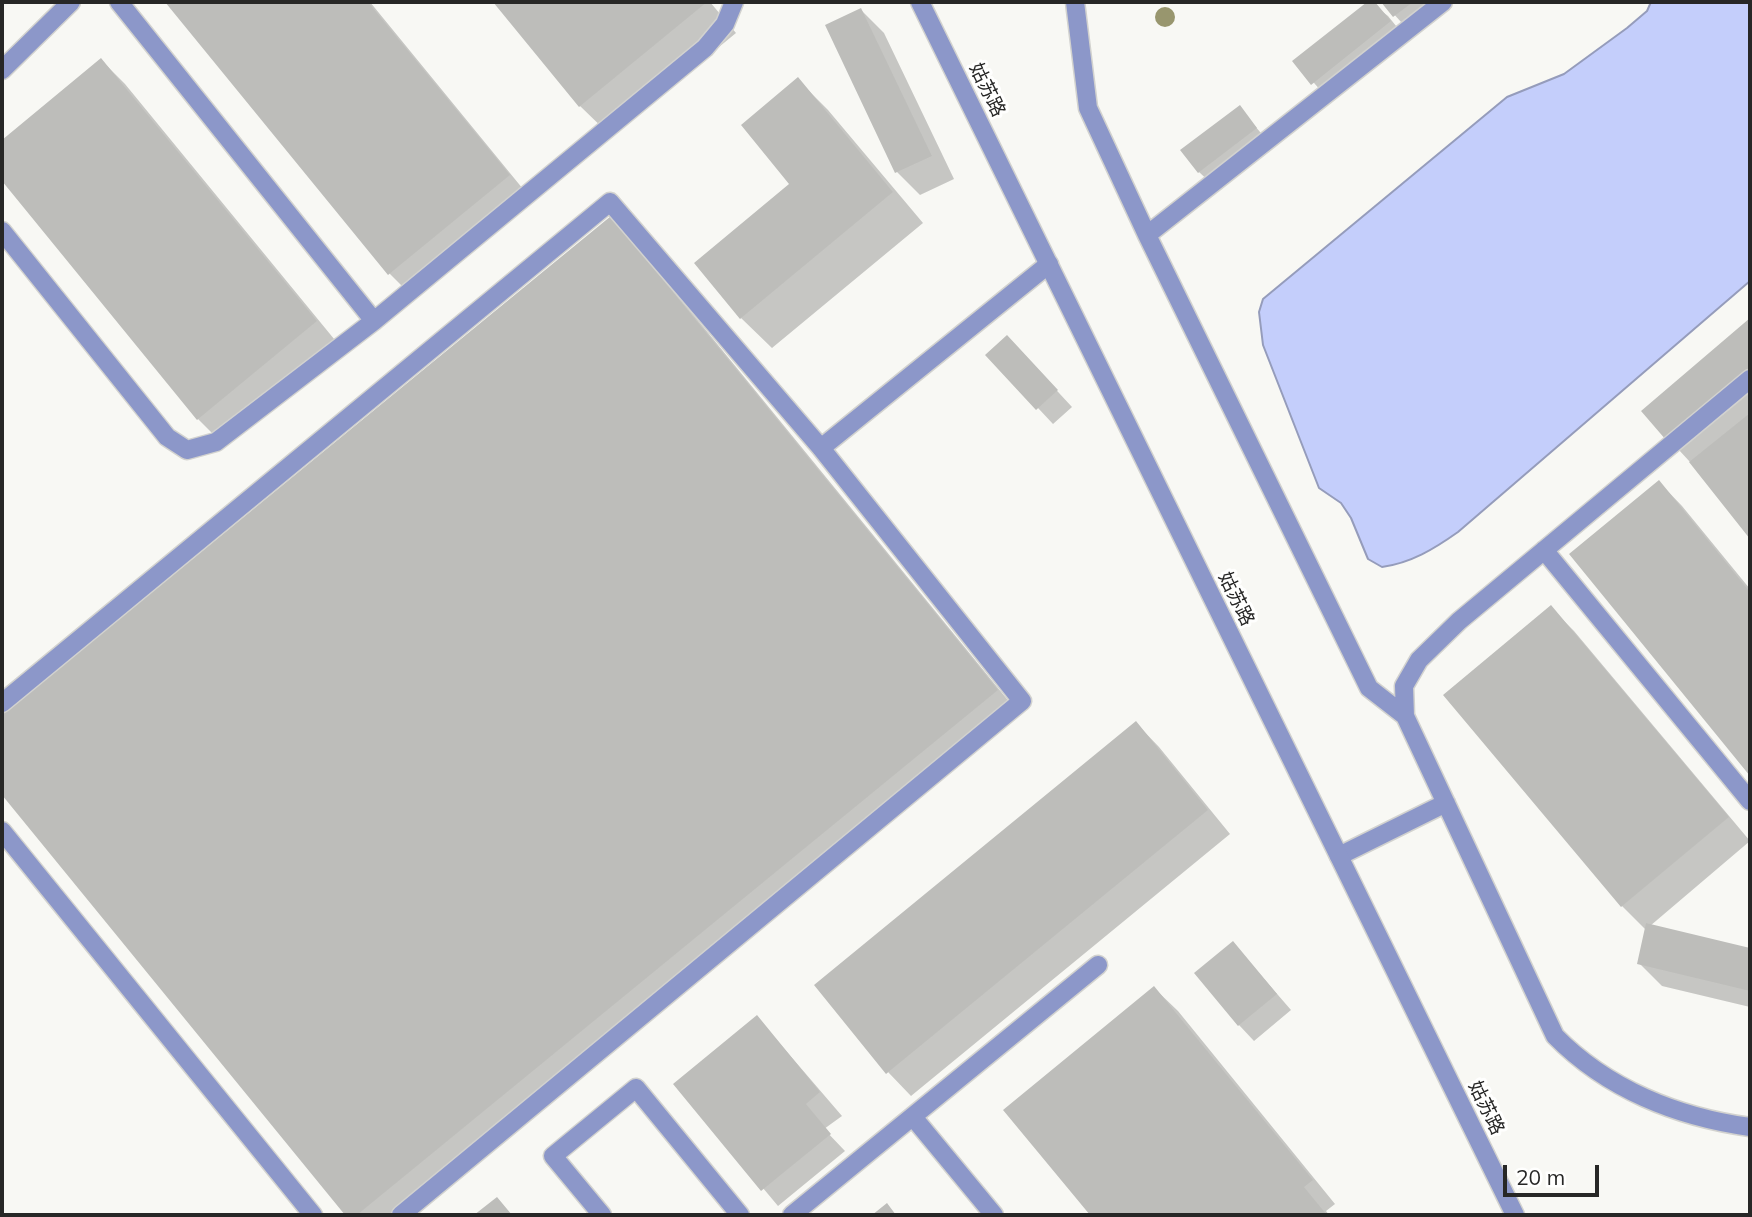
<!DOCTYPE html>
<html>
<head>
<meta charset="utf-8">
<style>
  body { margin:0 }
  #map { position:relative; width:1752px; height:1217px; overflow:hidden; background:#f8f8f4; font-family:Mulish,sans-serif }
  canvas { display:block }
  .frame { position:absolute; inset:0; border:4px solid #272726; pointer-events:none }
  .scale { position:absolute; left:1503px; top:1165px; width:96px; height:32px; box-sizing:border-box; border:4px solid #272726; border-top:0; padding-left:9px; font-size:21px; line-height:24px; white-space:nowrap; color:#272726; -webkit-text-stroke:5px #fffffe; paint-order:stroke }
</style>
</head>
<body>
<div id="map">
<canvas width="1752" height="1217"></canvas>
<div class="frame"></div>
<div class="scale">20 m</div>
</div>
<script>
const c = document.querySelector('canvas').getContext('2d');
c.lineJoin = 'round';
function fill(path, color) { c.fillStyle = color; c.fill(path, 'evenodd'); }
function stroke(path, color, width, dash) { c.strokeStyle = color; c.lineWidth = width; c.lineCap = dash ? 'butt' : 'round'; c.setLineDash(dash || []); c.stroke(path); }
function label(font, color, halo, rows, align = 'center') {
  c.font = font + ' Mulish,"Noto Sans SC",sans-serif'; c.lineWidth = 6; c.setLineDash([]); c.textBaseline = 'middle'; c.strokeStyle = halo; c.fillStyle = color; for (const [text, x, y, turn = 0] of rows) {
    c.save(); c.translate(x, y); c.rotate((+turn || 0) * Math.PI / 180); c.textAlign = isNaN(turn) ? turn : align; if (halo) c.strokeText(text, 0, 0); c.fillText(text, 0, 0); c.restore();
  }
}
const water = new Path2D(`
  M1651 2H1750V281L1458 532C1434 549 1411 563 1382 567L1368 559 1351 518 1341 503 1319 488 1263 345 1259 312 1263 299 1507 97 1564 74 1627 28 1647 11Z`);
fill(water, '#c4cefb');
stroke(water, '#959cbb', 2);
fill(new Path2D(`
  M167 2H370L532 200 413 297 390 274Z
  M496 2H710L736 33 611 136 580 106Z
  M1370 2 1388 16 1405 37 1328 99 1295 61Z
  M1383 2H1448L1410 32Z
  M861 10 884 33 954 179 920 195 897 172Z
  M101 60 125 84 339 345 221 442 198 419 2 178V142Z
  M798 80 828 110 923 223 772 348 741 318 792 184Z
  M1239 107 1271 145 1215 187 1199 172Z
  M611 219 634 242 1020 715 409 1215H347L2 793V717Z
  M1750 320 1748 413 1750 536 1690 462 1643 411Z
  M1022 353 1072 407 1053 424 1038 408Z
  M1659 482 1682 506 1750 589V773L1572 554Z
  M1551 608 1574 631 1750 841 1650 926 1750 950V1007L1662 986 1639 963 1646 930 1622 906 1446 696Z
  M1136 723 1159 747 1230 834 911 1096 888 1072Z
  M1233 943 1291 1010 1254 1041 1239 1025Z
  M1154 988 1178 1011 1335 1204 1326 1211 1329 1215H1092L1006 1110Z
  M757 1017 842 1116 824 1129 845 1151 778 1206 676 1084Z`), '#0003');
fill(new Path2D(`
  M165 2H368L510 175 388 275Z
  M493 2H707L579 107Z
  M1367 2H1375L1391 21 1311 85 1292 61Z
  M1381 2H1413L1393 17Z
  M861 8 932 156 895 173 825 25Z
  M101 58 317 321 197 420 2 181V140Z
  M798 77 893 192 740 319 694 263 789 184 741 125Z
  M1240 105 1257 128 1198 173 1180 150Z
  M611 216 998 690 357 1215H345L2 795V715Z
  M1750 318V368L1666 440 1641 411Z
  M1007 335 1058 390 1036 410 985 355Z
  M1750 413V539L1689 462Z
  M1659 480 1750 592V776L1569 554Z
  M1551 605 1729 817 1621 907 1443 695Z
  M1136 721 1208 810 886 1074 814 985Z
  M1646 923 1750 948V991L1637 964Z
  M1233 941 1277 994 1238 1026 1194 973Z
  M1154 986 1313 1180 1304 1187 1327 1215H1090L1003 1110Z
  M757 1015 820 1092 806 1104 831 1134 761 1191 673 1084Z
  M497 1197 512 1215H474Z
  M887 1203 896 1215H872Z`), '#bdbdba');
const service = new Path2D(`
  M119 2 374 321
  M1075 2 1088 108 1147 235 1369 688 1405 716
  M2 70 71 2
  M2 231 167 437 187 450 216 442 374 321 705 48 725 24 734 2
  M1147 235 1443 2
  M1750 379 1459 621 1419 660 1404 686 1405 716 1555 1036C1607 1089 1677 1117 1750 1127
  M821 448 1049 264
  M1544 550 1750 801
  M2 703 610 202 821 448 1022 701 401 1215
  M2 831 313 1215
  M1339 856 1446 803
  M913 1117 994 1215
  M602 1215 553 1156 636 1088 740 1215
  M792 1215 1098 965`);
const tertiary = new Path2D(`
  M920 2 1515 1215`);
stroke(service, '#d2d2cf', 21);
stroke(tertiary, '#d2d2cf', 21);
stroke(service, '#8c97c9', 18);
stroke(tertiary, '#8c97c9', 18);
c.fillStyle = '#98966e';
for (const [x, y] of [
  [1165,17]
]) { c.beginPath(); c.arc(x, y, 10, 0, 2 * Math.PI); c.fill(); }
label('19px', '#272726', '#fffffe', [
  ["姑苏路",987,90,64],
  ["姑苏路",1236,599,64],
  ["姑苏路",1486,1108,64]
]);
</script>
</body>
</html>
